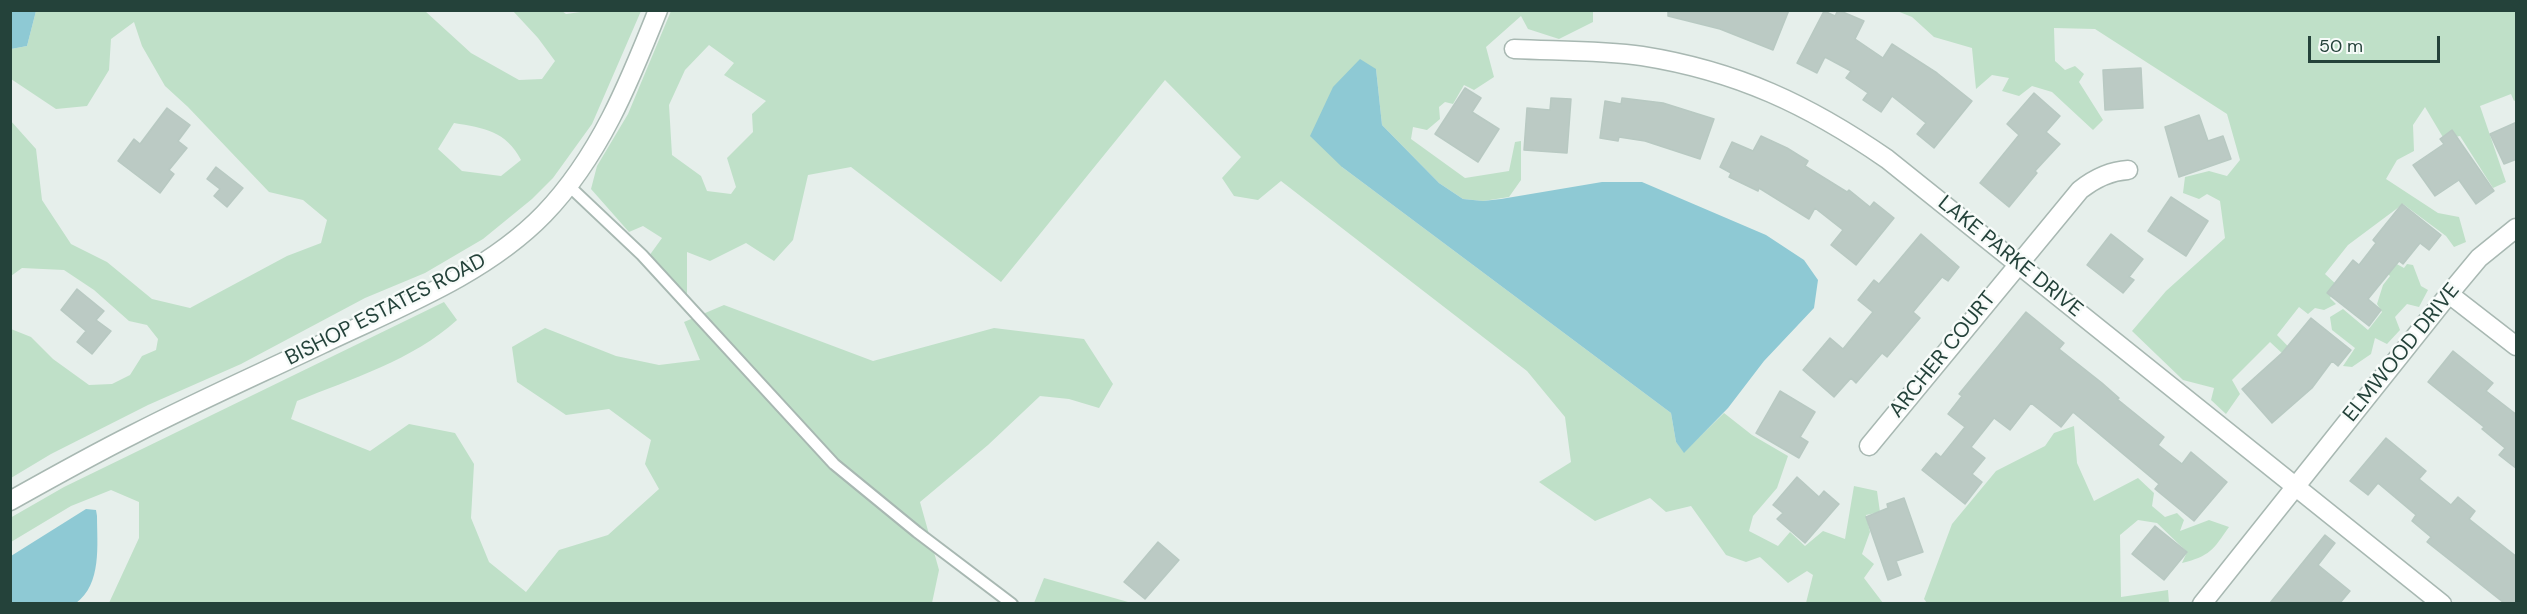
<!DOCTYPE html>
<html>
<head>
<meta charset="utf-8">
<style>
  body { margin:0 }
  #map { position:relative; width:2527px; height:614px; overflow:hidden; background:#e6efeb; font-family:"DM Sans",sans-serif }
  canvas { display:block }
  .frame { position:absolute; inset:0; border:12px solid #24423a; pointer-events:none }
  .scale { position:absolute; left:2308px; top:36px; width:132px; height:27px; box-sizing:border-box; border:3px solid #24423a; border-top:0; padding-left:8px; font-size:18px; line-height:21px; white-space:nowrap; color:#24423a; -webkit-text-stroke:4px #f7fbf9; paint-order:stroke }
</style>
</head>
<body>
<div id="map">
<canvas width="2527" height="614"></canvas>
<div class="frame"></div>
<div class="scale">50 m</div>
</div>
<script>
const c = document.querySelector('canvas').getContext('2d');
c.lineJoin = 'round';
function fill(path, color) { c.fillStyle = color; c.fill(path, 'evenodd'); }
function stroke(path, color, width, dash) { c.strokeStyle = color; c.lineWidth = width; c.lineCap = dash ? 'butt' : 'round'; c.setLineDash(dash || []); c.stroke(path); }
function label(font, color, halo, rows, align = 'center') {
  c.font = font + ' "DM Sans",sans-serif'; c.lineWidth = 5; c.setLineDash([]); c.textBaseline = 'middle'; c.strokeStyle = halo; c.fillStyle = color; for (const [text, x, y, turn = 0] of rows) {
    c.save(); c.translate(x, y); c.rotate((+turn || 0) * Math.PI / 180); c.textAlign = isNaN(turn) ? turn : align; if (halo) c.strokeText(text, 0, 0); c.fillText(text, 0, 0); c.restore();
  }
}
fill(new Path2D(`
  M595 10 641 11 592 124 553 178 532 199 483 239 425 273 365 298 241 364 148 405 51 454 11 478V329L31 337 53 359 89 385 112 384 130 375 142 356 156 350 158 339 147 325 129 321 94 290 64 270 22 268 11 276 10 120 36 149 42 200 71 244 107 262 152 299 190 308 287 256 321 243 327 220 303 200 269 192 188 107 165 86 142 46 134 22 111 39 109 70 87 106 56 109 11 79V49L27 46 36 11H425L471 53 519 80 542 79 555 61 538 38 513 11H562L566 14ZM454 123C484 128 506 131 521 160L501 176 462 171 438 149Z
  M671 11H1593V22L1559 39 1528 29 1521 16 1486 47 1494 77 1474 90 1464 85 1453 104 1445 102 1439 107 1440 119 1427 130 1413 127 1411 139 1465 178 1509 171 1515 142 1521 141V180L1509 197 1483 201 1463 199 1439 183 1382 125 1376 69 1342 167 1671 413 1676 442 1684 452 1724 413 1752 435 1788 456 1777 488 1753 516 1749 531 1778 546 1790 532 1805 546 1823 531 1845 539 1854 486 1877 491 1880 512 1866 515 1870 532 1862 554 1874 564 1864 578 1883 603H1806L1813 575 1807 571 1788 583 1760 557 1746 562 1726 555 1691 506 1666 512 1650 498 1595 521 1539 482 1571 462 1565 417 1527 371 1281 181 1258 200 1234 196 1222 178 1241 157 1165 80 1001 282 851 167 808 175 793 240 774 261 746 243 710 261 687 252V300L649 256 662 238 643 226 629 232 591 189 597 166 628 114ZM709 45 734 63 724 75 766 101 752 114 753 132 727 158 736 187 731 194 707 191 701 176 672 155 669 105 685 70Z
  M1897 11H2516V100L2514 101 2511 94 2480 106 2506 182 2493 188 2460 136 2444 139 2425 107 2413 125 2414 151 2397 160 2386 179 2438 213 2459 217 2466 242 2454 247 2446 236 2403 204 2348 245 2325 274 2337 285 2330 298 2336 304 2324 310 2315 308 2308 314 2299 307 2277 335 2317 376 2312 381 2270 342 2232 380 2240 394 2226 414 2211 400 2214 388 2183 380 2132 331 2166 291 2225 238 2220 201 2207 194 2199 199 2183 193 2185 177 2209 171 2227 176 2240 160 2227 114 2095 29 2054 28 2055 61 2065 70 2075 66 2084 74 2079 82 2103 120 2093 130 2052 92 2032 86 2019 96 2002 91 2009 78 1992 75 1976 89 1972 48 1934 37 1912 17Z
  M2373 259 2395 263 2404 268 2407 264 2413 265 2421 286 2428 290 2419 307 2407 304 2395 317 2400 330 2387 344 2375 338 2371 354 2352 367 2343 366 2355 348 2332 330 2330 317 2343 309 2368 330 2382 312 2377 304 2383 285 2390 276Z
  M444 302 457 320C413 360 351 379 297 401L291 419 370 451 409 424 455 433 474 464 471 518 489 562 526 592 559 550 608 535 659 489 645 464 651 440 609 409 566 415 517 382 512 347 545 328 616 356 659 365 700 360 684 322 724 305 873 361 994 328 1084 339 1113 384 1099 408 1069 399 1040 396 988 445 920 502 939 570 932 603H109L139 538V502L111 490 71 506 11 542 10 518 64 487Z
  M2074 426 2077 463 2094 501 2138 478 2154 493 2152 506 2165 517 2177 513 2184 520 2180 531 2209 520 2229 527C2213 550 2210 556 2182 563L2187 552 2157 523 2138 520 2120 535 2121 597 2168 590 2169 603H1927L1924 599 1952 524 1996 471 2045 446 2054 433Z
  M1044 578 1128 602 1129 603H1034Z`), '#bfe0c8');
fill(new Path2D(`
  M11 10 36 11 27 46 11 49Z
  M1360 59 1376 69 1382 125 1439 183 1463 199 1483 201 1501 199 1602 182H1642L1766 235 1804 260 1818 280 1814 308 1764 361 1728 408 1684 453 1676 442 1671 413 1342 167 1310 136 1333 87Z
  M86 509 96 510 97 516C97 545 102 584 76 603H11V556Z`), '#8ec9d4');
const building = new Path2D(`
  M1668 10H1789L1773 50 1720 29 1668 16Z
  M1838 10 1864 21 1855 39 1883 58 1892 44 1937 73 1972 101 1934 148 1917 134 1926 123 1892 96 1881 112 1863 100 1868 93 1846 78 1851 71 1825 57 1817 73 1797 63 1824 11 1835 16Z
  M2141 68 2143 108 2105 110 2103 70Z
  M1465 88 1481 98 1472 112 1499 129 1478 162 1435 134Z
  M2034 93 2060 116 2046 132 2060 144 2035 171 2037 173 2009 207 1980 183 2019 135 2007 124Z
  M1551 98 1571 99 1567 153 1524 150 1527 108 1550 110Z
  M1622 98 1663 103 1714 119 1700 159 1645 141 1619 137 1618 141 1600 138 1605 101 1621 104Z
  M167 108 190 125 178 141 187 148 169 170 174 174 160 193 118 161 134 139 140 144Z
  M2199 115 2208 141 2223 136 2231 159 2179 177 2165 127Z
  M2517 122V159L2504 164 2490 134Z
  M2452 130 2494 191 2476 204 2459 180 2435 196 2413 165 2444 144 2440 139Z
  M1761 136 1787 148 1808 161 1805 166 1847 192 1849 190 1870 207 1874 202 1894 218 1856 265 1831 245 1843 230 1815 208 1809 219 1759 188 1758 191 1729 177 1731 173 1720 167 1732 142 1753 151Z
  M216 167 243 188 227 207 214 196 220 189 207 179Z
  M2171 197 2208 221 2186 256 2148 231Z
  M2402 204 2441 235 2429 250 2420 243 2403 264 2399 261 2368 299 2381 310 2369 326 2327 293 2353 260 2359 265 2376 243 2373 240Z
  M1921 234 1959 267 1948 281 1942 277 1913 312 1920 318 1887 357 1882 353 1856 383 1851 378 1834 397 1803 370 1830 338 1843 349 1873 312 1858 300 1874 280 1879 284Z
  M2111 234 2143 259 2129 277 2134 280 2123 293 2087 265Z
  M77 289 104 311 96 320 111 331 92 354 77 342 86 331 61 310Z
  M2026 312 2064 343 2059 349 2102 383 2119 398 2117 399 2164 437 2158 445 2182 464 2191 452 2227 482 2194 521 2155 489 2159 484 2073 412 2061 427 2031 403 2010 430 1994 418 1971 447 1985 458 1972 474 1982 482 1965 504 1922 470 1936 453 1941 457 1965 427 1948 414 1962 396 1959 394Z
  M2311 318 2351 350 2338 366 2332 361 2312 388 2272 423 2242 389 2282 353Z
  M2453 351 2493 383 2486 391 2517 415V469L2499 455 2505 448 2482 429 2484 427 2428 382Z
  M1780 391 1815 412 1800 437 1808 442 1799 458 1756 433Z
  M2386 438 2426 471 2419 479 2451 505 2458 497 2475 511 2469 519 2517 557V603H2504L2427 542 2431 537 2412 521 2416 515 2378 483 2368 495 2350 481Z
  M1797 477 1819 497 1824 491 1839 504 1805 543 1777 519 1783 513 1773 505Z
  M1904 498 1923 552 1896 561 1901 575 1888 580 1866 517 1888 508 1887 504Z
  M2155 526 2187 552 2164 580 2132 554Z
  M2325 535 2335 543 2318 565 2350 591 2340 603H2270Z
  M1158 542 1179 560 1145 599 1124 582Z`);
fill(building, '#bbcac4');
stroke(building, '#b8c9c2', 1.5);
const service = new Path2D(`
  M568 185 642 255 834 464 917 532 1012 604`);
const minor = new Path2D(`
  M1514 49C1556 51 1600 50 1642 56 1737 71 1809 105 1887 159L2442 604
  M2449 294 2516 346
  M1869 446 2080 190C2094 179 2110 171 2128 170
  M2202 604 2449 294 2479 258 2516 228`);
const tertiary = new Path2D(`
  M10 501C51 478 92 455 134 434 196 402 259 374 322 344 397 308 485 275 544 214 599 157 629 83 658 10`);
stroke(service, '#a8b8b2', 14);
stroke(minor, '#a8b8b2', 21);
stroke(tertiary, '#a8b8b2', 21);
stroke(service, '#fff', 10);
stroke(minor, '#fff', 18);
stroke(tertiary, '#fff', 18);
label('21px', '#24423a', '#f7fbf9', [
  ["LAKE PARKE DRIVE",2010,257,39],
  ["BISHOP ESTATES ROAD",386,310,-27],
  ["ELMWOOD DRIVE",2402,353,-51],
  ["ARCHER COURT",1943,355,-51]
]);
</script>
</body>
</html>
